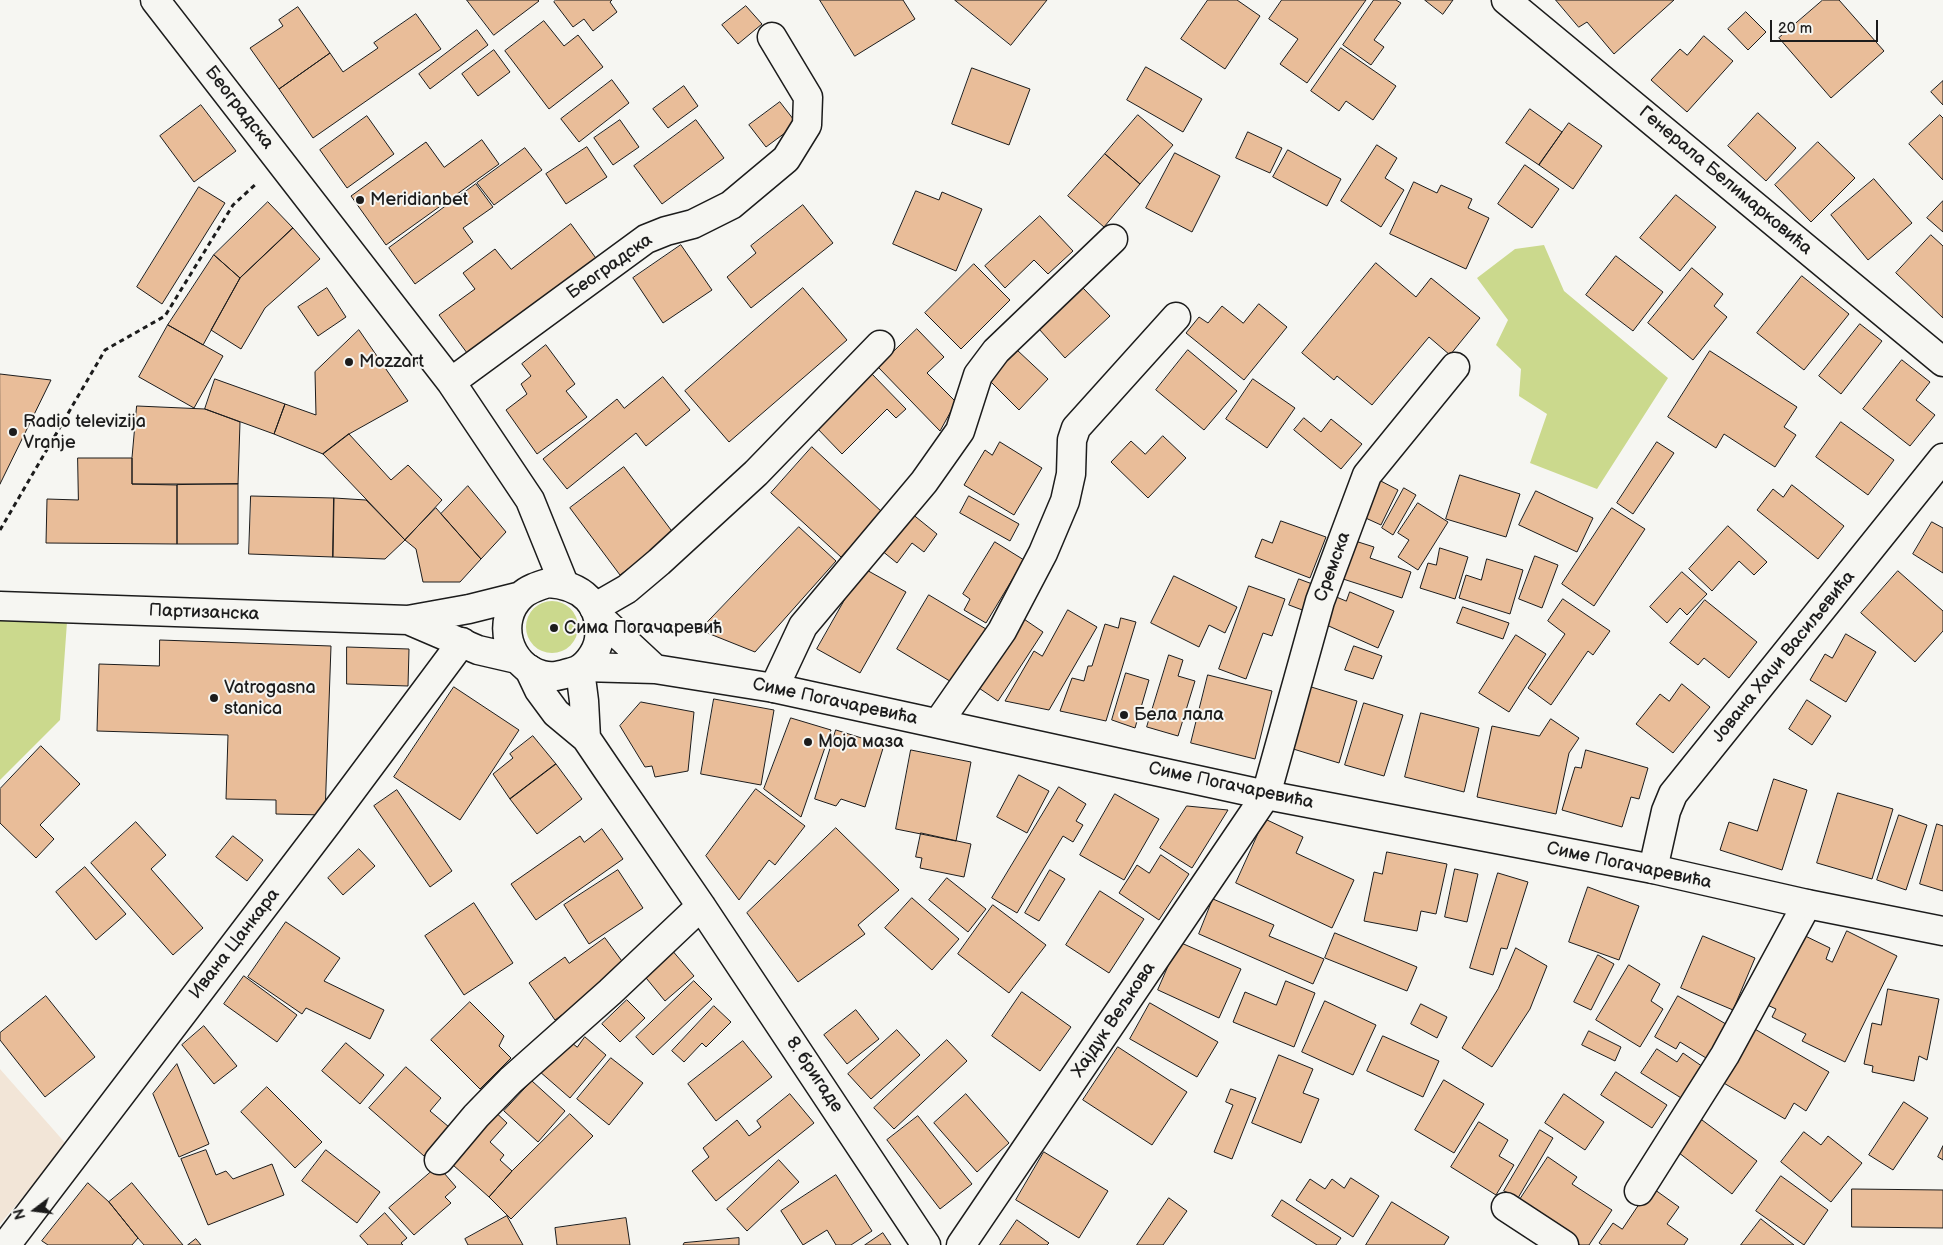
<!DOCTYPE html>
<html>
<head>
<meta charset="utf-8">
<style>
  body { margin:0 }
  #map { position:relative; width:1943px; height:1245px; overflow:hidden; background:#f6f6f2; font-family:"Balsamiq Sans",sans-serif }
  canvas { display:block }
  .north { position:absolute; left:10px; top:1185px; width:50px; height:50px; -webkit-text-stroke:4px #f6f6f2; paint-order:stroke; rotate:255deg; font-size:14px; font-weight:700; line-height:20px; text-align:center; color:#1c1c1c }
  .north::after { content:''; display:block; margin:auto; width:18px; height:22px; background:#1c1c1c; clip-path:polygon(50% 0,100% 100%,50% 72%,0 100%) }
  .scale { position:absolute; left:1770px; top:20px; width:108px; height:22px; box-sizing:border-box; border:2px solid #1c1c1c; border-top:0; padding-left:6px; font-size:15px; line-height:18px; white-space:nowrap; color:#1c1c1c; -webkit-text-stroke:4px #f6f6f2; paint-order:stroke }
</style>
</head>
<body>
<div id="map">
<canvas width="1943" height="1245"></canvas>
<div class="north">N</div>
<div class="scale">20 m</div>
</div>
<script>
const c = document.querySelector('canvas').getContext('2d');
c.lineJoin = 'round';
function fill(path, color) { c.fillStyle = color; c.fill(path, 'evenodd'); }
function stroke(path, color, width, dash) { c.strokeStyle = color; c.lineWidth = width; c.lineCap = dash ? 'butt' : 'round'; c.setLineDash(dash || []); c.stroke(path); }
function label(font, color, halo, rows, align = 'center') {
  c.font = font + ' "Balsamiq Sans",sans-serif'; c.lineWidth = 4; c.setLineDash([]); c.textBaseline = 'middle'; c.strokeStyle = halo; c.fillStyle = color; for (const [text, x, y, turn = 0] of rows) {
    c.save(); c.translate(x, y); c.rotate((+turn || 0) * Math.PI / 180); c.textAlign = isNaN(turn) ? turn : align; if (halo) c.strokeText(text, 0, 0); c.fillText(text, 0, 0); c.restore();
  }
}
fill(new Path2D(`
  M0 1069 67 1145 0 1224Z`), '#f2e5d7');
fill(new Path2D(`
  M1544 245 1564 291 1668 378 1597 489 1530 463 1547 414 1519 396 1521 369 1496 345 1508 320 1477 278 1515 249Z
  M526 627a26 26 0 1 1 52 0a26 26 0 1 1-52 0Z
  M68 608 60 720 0 780V614Z`), '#cbd98d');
const building = new Path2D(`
  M467 0H538L539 1 494 35Z
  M556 0H612L610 2 617 12 593 31 584 19 573 27 554 2Z
  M820 0H903L915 19 855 56Z
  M955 0H1047L1011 45Z
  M1208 0H1237L1260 16 1225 69 1181 39Z
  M1282 0H1366L1307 83 1280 64 1298 39 1269 19Z
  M1374 0H1396L1401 3 1374 40 1384 47 1371 65 1343 45Z
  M1425 0H1453L1443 14Z
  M1556 0H1674L1614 54 1587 22 1579 27Z
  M1823 0H1839L1884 51 1831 98 1779 38Z
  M746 6 762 24 738 44 722 25Z
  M298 7 330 53 279 89 250 48 283 26 279 20Z
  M1746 12 1766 32 1748 50 1728 29Z
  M416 14 441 49 313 138 279 89 330 53 343 72 378 48 374 43Z
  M544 21 564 46 578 35 603 67 549 109 505 51Z
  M477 30 488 45 430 89 419 74Z
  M1704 36 1733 61 1687 112 1651 80 1680 49 1687 55Z
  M1341 48 1396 86 1373 120 1346 101 1339 111 1311 91Z
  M494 50 510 72 478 96 462 74Z
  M1146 67 1202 99 1183 132 1127 100Z
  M972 68 1030 89 1009 145 952 124Z
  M612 80 629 103 579 142 561 119Z
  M1943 81V105L1931 92Z
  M684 86 698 106 668 128 653 109Z
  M780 102 797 124 766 147 749 125Z
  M201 105 236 151 194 182 160 136Z
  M1530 109 1562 132 1539 165 1506 143Z
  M1758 113 1796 148 1766 181 1728 146Z
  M1138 115 1173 145 1140 184 1105 154Z
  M1940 115 1943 118V180L1909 144Z
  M367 116 394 154 347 188 320 150Z
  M620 120 639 147 613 165 594 138Z
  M696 120 724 158 662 204 634 166Z
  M1569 123 1602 146 1573 189 1539 165Z
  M1248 132 1282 148 1270 173 1236 158Z
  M482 140 499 164 386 245 351 196 426 142 444 167Z
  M1818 142 1855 178 1811 222 1775 185Z
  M1377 145 1397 158 1385 178 1404 190 1381 227 1341 201Z
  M587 147 607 177 566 204 546 174Z
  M525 148 542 170 494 205 477 183Z
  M1288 150 1341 179 1327 206 1273 177Z
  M1175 153 1220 176 1192 232 1146 208Z
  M1105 154 1140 184 1104 227 1068 196Z
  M1525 165 1559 189 1532 228 1498 204Z
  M1874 179 1912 223 1868 260 1831 215Z
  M1414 182 1437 193 1441 185 1472 199 1468 208 1489 218 1466 269 1390 234Z
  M476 184 493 207 463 228 473 242 415 284 389 248Z
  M199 187 225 203 162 304 137 287Z
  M916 191 939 200 942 192 982 209 956 271 893 244Z
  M1676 195 1716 227 1680 271 1640 238Z
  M1943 201V232L1927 218Z
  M268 202 293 228 240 278 214 255Z
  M803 205 833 243 751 308 727 277 756 253 751 246Z
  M1040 216 1073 251 1048 274 1034 260 1005 288 985 266Z
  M571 224 598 261 470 357 439 315 475 289 463 273 495 249 511 269Z
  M293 228 320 259 265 308 241 349 211 330 240 278Z
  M1931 235 1943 246V318L1896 273Z
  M681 245 712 290 663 323 633 278Z
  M214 255 240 278 203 345 168 325Z
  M1616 256 1663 292 1633 331 1586 295Z
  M1376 263 1416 297 1431 278 1480 318 1450 355 1429 337 1372 405 1337 376 1334 380 1302 353Z
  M974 264 1010 300 961 349 925 313Z
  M1692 268 1723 294 1714 306 1727 317 1693 360 1648 323Z
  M1802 276 1849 314 1804 370 1757 333Z
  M327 288 346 317 318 336 298 307Z
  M803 288 847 340 729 442 685 391Z
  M1083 288 1110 316 1065 358 1039 329Z
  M1259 304 1287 327 1244 380 1186 333 1199 317 1208 323 1222 306 1243 323Z
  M1860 324 1882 341 1841 394 1819 376Z
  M168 325 223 356 194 408 139 377Z
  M917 329 944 357 927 373 956 402 940 431 878 367Z
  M359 330 408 401 349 434 323 454 274 434 285 404 316 415 315 372Z
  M546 345 575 384 566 391 587 417 537 454 506 410 527 394 521 384 531 376 522 364Z
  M1017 350 1048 379 1019 410 989 380Z
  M1188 350 1237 391 1204 430 1156 390Z
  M1710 351 1797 407 1784 427 1796 435 1775 467 1724 434 1716 448 1668 417Z
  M1902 360 1930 382 1916 400 1935 415 1910 446 1863 409Z
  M870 372 906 409 896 418 887 409 842 454 815 426Z
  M0 374 51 380 0 484Z
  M663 377 690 410 646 446 636 433 567 489 543 459 617 399 624 408Z
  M215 379 285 404 274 434 205 409Z
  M1253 379 1295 408 1267 448 1226 419Z
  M137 406 205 409 240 422 238 484H132V458Z
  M1304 418 1321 432 1331 419 1362 444 1341 469 1294 430Z
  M1841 422 1894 460 1868 495 1816 457Z
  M349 434 391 480 408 465 442 500 405 540 323 454Z
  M1163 436 1186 458 1148 498 1111 462 1131 441 1145 454Z
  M1000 442 1042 468 1014 515 964 485 985 450 992 455Z
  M1657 442 1674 453 1633 514 1617 503Z
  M812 447 882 512 841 557 771 493Z
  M78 458H132V484L177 485V544L46 543 47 499 78 500Z
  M624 467 674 534 620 575 570 508Z
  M1460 475 1520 494 1506 537 1446 519Z
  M1377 479 1398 490 1381 525 1359 515Z
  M238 484V544H177V485Z
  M1792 485 1844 526 1818 559 1757 510 1773 489 1783 497Z
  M468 486 506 532 481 559 441 514Z
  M1404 488 1416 495 1393 535 1382 528Z
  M1536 491 1593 518 1577 552 1519 525Z
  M251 496 334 498 333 557 249 554Z
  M969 496 1019 524 1010 541 960 513Z
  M334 498 366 500 405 540 385 559 333 557Z
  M1418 503 1448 522 1418 570 1398 557 1409 540 1398 533Z
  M436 508 481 559 460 582H423L416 549 405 540Z
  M1612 508 1645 529 1594 606 1562 584Z
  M911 513 937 534 924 552 912 543 897 563 881 550Z
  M1281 521 1326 537 1310 578 1255 557 1262 539 1272 543Z
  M1932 522 1943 528V573L1913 554Z
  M1728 526 1767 562 1754 575 1739 561 1712 591 1689 569Z
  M799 527 836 561 755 652 700 630Z
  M1352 540 1374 547 1370 558 1411 572 1402 598 1340 578Z
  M995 542 1024 560 986 623 964 610 970 599 963 594Z
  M1440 548 1468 557 1455 599 1420 588 1428 563 1436 565Z
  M1535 556 1558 565 1542 608 1519 599Z
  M1487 559 1523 570 1510 614 1459 598 1466 575 1481 580Z
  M863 568 906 592 860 673 817 649Z
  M1898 571 1943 611V631L1915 662 1861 613Z
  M1682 572 1707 594 1687 615 1680 608 1667 623 1650 607Z
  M1174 576 1237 607 1225 633 1209 625 1199 647 1151 623Z
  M1299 579 1315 585 1305 611 1289 605Z
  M1249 586 1285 599 1272 636 1263 633 1246 679 1219 669Z
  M1350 592 1394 611 1378 648 1322 623 1334 596 1346 601Z
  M929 595 986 629 953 683 897 649Z
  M1563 599 1610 631 1593 655 1588 651 1551 705 1528 688 1565 634 1548 621Z
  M1705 600 1757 642 1729 678 1704 658 1698 665 1670 643Z
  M1463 607 1509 623 1503 639 1457 623Z
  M1068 610 1097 627 1049 710 1005 701 1034 651 1042 656Z
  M1018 615 1043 632 998 701 973 684Z
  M1121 618 1136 622 1106 721 1060 711 1072 678 1084 681 1088 666H1092L1105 624 1118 628Z
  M1846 634 1876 652 1846 702 1810 680 1825 654 1832 658Z
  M1516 635 1546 654 1509 712 1479 693Z
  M160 640 331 646 325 815 276 814V800L226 799 228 735 97 731 99 664 159 666Z
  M1354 646 1382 656 1373 679 1345 670Z
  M347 647 409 649 408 686 347 684Z
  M1169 655 1183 660 1178 676 1195 681 1178 736 1147 727Z
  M1126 673 1149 680 1135 728 1112 720Z
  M1208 675 1272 691 1255 759 1191 743Z
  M1682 684 1710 707 1673 753 1636 724 1660 694 1669 701Z
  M1308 686 1357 701 1339 763 1290 748Z
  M454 687 519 730 460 820 394 777Z
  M714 699 774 710 761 785 701 774Z
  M1807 700 1831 716 1812 745 1789 729Z
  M641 702 694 712 688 771 655 777 652 766 645 767 620 726Z
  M1364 703 1403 715 1384 776 1345 765Z
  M1421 713 1479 728 1464 792 1405 777Z
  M791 718 831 730 801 817 764 789Z
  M1551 719 1579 738 1569 753 1556 814 1477 797 1492 726 1539 736Z
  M836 730 884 745 865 807 841 799 836 806 815 799Z
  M533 736 556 764 510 799 493 774 513 758 510 754Z
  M41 746 80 784 40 825 54 839 36 858 0 823V789Z
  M911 750 971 762 956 841 896 829Z
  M1586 750 1648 768 1639 799 1631 797 1622 827 1562 810 1575 767 1581 768Z
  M556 764 582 799 537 834 510 799Z
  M1019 775 1049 791 1027 833 997 817Z
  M1774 779 1807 790 1782 870 1720 850 1729 822 1757 831Z
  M1059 787 1086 804 1076 821 1083 825 1073 842 1063 836 1017 913 992 898Z
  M756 789 805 826 775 865 769 860 739 900 706 856Z
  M397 790 452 871 430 887 374 806Z
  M1838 793 1893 809 1872 879 1817 863Z
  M1115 794 1159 819 1124 880 1080 855Z
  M1187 806 1228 810 1192 868 1160 848Z
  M1899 815 1927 825 1906 890 1877 880Z
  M1265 819 1303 837 1296 853 1354 880 1332 928 1236 883Z
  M136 822 166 855 151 869 203 928 173 955 91 863Z
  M1937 824 1943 826V891L1920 884Z
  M836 828 899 890 858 925 865 934 798 982 747 913Z
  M602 829 623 859 536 920 511 884 580 836 584 842Z
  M921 833 971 844 964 877 920 868 922 858 916 857Z
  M233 836 263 860 247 881 216 857Z
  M359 849 375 866 343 895 328 878Z
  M1387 852 1447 864 1436 914 1421 911 1417 931 1364 921 1374 872 1382 874Z
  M1161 855 1189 874 1159 920 1119 893 1137 865 1149 873Z
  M85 867 126 914 96 940 56 892Z
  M1455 869 1478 874 1467 922 1445 917Z
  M618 870 643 908 589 944 564 905Z
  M1050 870 1065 879 1039 921 1025 913Z
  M1498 873 1528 882 1507 949 1501 948 1493 975 1470 968Z
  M947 878 986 909 968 932 929 900Z
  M1588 887 1639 906 1619 960 1569 942Z
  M1100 891 1144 919 1109 973 1066 945Z
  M912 898 959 939 932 970 885 928Z
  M1213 899 1274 925 1269 936 1324 959 1313 984 1199 934Z
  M474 903 513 963 464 995 425 936Z
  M993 905 1046 945 1009 993 958 954Z
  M286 922 340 958 324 981 384 1010 370 1039 306 1008 302 1014 248 977Z
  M1847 931 1897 956 1845 1062 1802 1041 1806 1034 1772 1017 1776 1009 1763 1003 1797 932 1830 948 1826 959 1832 962Z
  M1335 933 1417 967 1407 991 1325 958Z
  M1703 936 1755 958 1733 1010 1681 988Z
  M605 938 627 968 555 1020 529 983 565 957 569 963Z
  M1179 942 1241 969 1219 1018 1158 990Z
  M1516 948 1547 966 1530 1009 1492 1067 1462 1048 1498 989Z
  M671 949 694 976 665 1001 642 973Z
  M1598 955 1614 964 1591 1010 1574 1002Z
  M1629 965 1660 984 1651 1001 1663 1009 1640 1047 1596 1020Z
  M244 976 297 1015 277 1042 224 1004Z
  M694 981 712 999 653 1055 636 1037Z
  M1286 981 1315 993 1294 1047 1233 1022 1245 992 1276 1005Z
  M1888 989 1939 999 1927 1060 1919 1056 1914 1081 1872 1072 1873 1066 1864 1064 1872 1023 1881 1025Z
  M1022 992 1071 1027 1040 1071 992 1036Z
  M46 996 95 1057 45 1097 0 1040V1033Z
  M1678 996 1731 1027 1711 1061 1680 1042 1676 1049 1655 1037Z
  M627 1000 645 1018 620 1042 602 1024Z
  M1325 1001 1376 1025 1353 1075 1302 1052Z
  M470 1002 504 1036 499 1046 511 1058 480 1089 431 1040Z
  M1150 1003 1218 1042 1197 1077 1130 1039Z
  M1421 1004 1447 1017 1437 1038 1411 1024Z
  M714 1006 731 1022 706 1047 702 1043 684 1062 672 1051Z
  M856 1010 879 1039 847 1064 824 1035Z
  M204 1026 237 1066 214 1084 182 1045Z
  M1753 1028 1829 1072 1806 1111 1794 1103 1785 1119 1722 1082Z
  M897 1030 920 1055 871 1099 848 1074Z
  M1589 1031 1621 1047 1615 1061 1582 1045Z
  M1383 1036 1439 1061 1423 1097 1367 1071Z
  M585 1037 606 1055 570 1098 539 1071 567 1039 577 1047Z
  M947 1040 967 1061 894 1129 874 1108Z
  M743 1041 772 1077 716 1121 688 1084Z
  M346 1043 384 1075 360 1104 322 1071Z
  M1118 1047 1187 1092 1152 1145 1083 1100Z
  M1657 1049 1677 1062 1683 1053 1706 1069 1686 1101 1641 1073Z
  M1279 1055 1313 1069 1303 1093 1319 1099 1301 1143 1252 1123Z
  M611 1058 643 1083 609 1125 577 1099Z
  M177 1064 209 1144 179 1157 153 1094Z
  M406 1067 441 1098 430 1111 449 1127 424 1156 369 1108Z
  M1616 1072 1667 1105 1652 1128 1601 1095Z
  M1444 1080 1484 1104 1454 1153 1415 1130Z
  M532 1081 565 1111 538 1142 504 1111Z
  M267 1087 322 1142 295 1168 241 1112Z
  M1231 1089 1256 1098 1232 1159 1214 1152 1233 1105 1226 1102Z
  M790 1094 814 1123 716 1201 692 1171 709 1157 703 1148 737 1120 749 1136 761 1127 757 1121Z
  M966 1094 1009 1143 977 1172 934 1123Z
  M1564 1094 1604 1122 1585 1150 1545 1123Z
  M1904 1102 1928 1118 1893 1170 1869 1155Z
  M490 1107 507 1123 490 1142 504 1155 500 1160 512 1171 489 1197 444 1157Z
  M570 1114 593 1136 511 1219 489 1197 512 1171Z
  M918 1116 972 1184 940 1209 887 1140Z
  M1698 1117 1757 1161 1732 1194 1674 1149Z
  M1479 1122 1508 1140 1499 1156 1514 1165 1496 1195 1451 1167Z
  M1540 1130 1553 1138 1518 1198 1504 1191Z
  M1804 1132 1821 1145 1828 1136 1862 1163 1831 1202 1781 1162Z
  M1943 1146V1160L1938 1157Z
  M206 1150 216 1175 226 1171 233 1179 272 1164 284 1195 208 1225 181 1159Z
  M326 1150 380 1192 357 1223 302 1181Z
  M1044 1152 1108 1191 1079 1238 1016 1200Z
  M1548 1157 1577 1177 1572 1184 1612 1210 1589 1245H1580L1517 1204Z
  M779 1160 799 1182 747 1231 727 1209Z
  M438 1166 456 1187 445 1197 451 1203 414 1235 389 1208Z
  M836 1175 872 1231 851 1245H836L827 1230 803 1245 781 1211Z
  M1781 1176 1828 1210 1804 1245 1756 1211Z
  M1351 1178 1379 1196 1353 1237 1296 1200 1310 1179 1325 1189 1332 1179 1344 1188Z
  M88 1183 109 1202 138 1238 132 1245H48L42 1241Z
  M132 1183 183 1245H144L138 1238 109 1202Z
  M1651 1187 1679 1207 1667 1224 1688 1239 1684 1245H1602L1599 1243 1613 1223 1622 1229Z
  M1852 1189 1943 1190V1228L1852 1227Z
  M1169 1198 1187 1211 1163 1245H1137Z
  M1282 1200 1341 1238 1336 1245H1317L1272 1216Z
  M1392 1202 1449 1237 1444 1245H1366Z
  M385 1213 407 1238 401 1243 403 1245H368L360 1236Z
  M507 1216 523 1245H468L465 1239Z
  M626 1218 630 1245H557L555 1228Z
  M1761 1219 1794 1245H1741Z
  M1017 1220 1049 1243 1047 1245H1000Z
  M883 1233 891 1245H865Z
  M739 1238V1245H683L684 1243Z
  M196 1239 201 1245H188Z`);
fill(building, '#e9bd99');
stroke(building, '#1c1c1c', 1);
const minor = new Path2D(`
  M155 0 451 382 530 500 564 584
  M1506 0 1943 362
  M451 382 646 239 666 231 693 224 731 205 786 159 807 125 808 97 772 37
  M594 608 627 589 659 562 756 473 880 345
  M529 669 539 690 556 713 586 738 607 769 701 906 926 1245
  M580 670 584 701 586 738
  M774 688 803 626 924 482 960 431 978 375 996 351 1113 239
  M938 723 1002 631 1043 553 1065 501 1071 474 1072 440 1076 428 1176 317
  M1653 869 1666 811 1673 794 1943 458
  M439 1160 476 1116 511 1080 610 992 701 906
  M1639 1191 1725 1055 1807 904
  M1506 1207 1564 1245
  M6 1245 328 822 462 642
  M961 1245 1266 795 1320 601 1367 475 1455 367`);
const major = new Path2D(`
  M548 583C581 585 603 603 599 639 597 653 585 669 572 672 562 675 553 678 542 675 508 666 495 621 521 596 528 589 538 586 548 583Z
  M0 606 408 620 469 609 521 596
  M597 615 655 669
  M408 620 478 650 517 659
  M583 667 655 669 774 688 1266 795 1653 869 1807 904 1943 931`);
stroke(minor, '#1c1c1c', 31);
stroke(major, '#1c1c1c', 31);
stroke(new Path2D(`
  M0 530 105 350 165 316 233 205 257 183`), '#1c1c1c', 3, [5, 4]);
stroke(minor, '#f6f6f2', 28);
stroke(major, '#f6f6f2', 28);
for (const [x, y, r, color] of [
  [360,200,5,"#1c1c1c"],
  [349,362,5,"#1c1c1c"],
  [13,432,5,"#1c1c1c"],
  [554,628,5,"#1c1c1c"],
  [214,698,5,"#1c1c1c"],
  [1124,715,5,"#1c1c1c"],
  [808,742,5,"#1c1c1c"]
]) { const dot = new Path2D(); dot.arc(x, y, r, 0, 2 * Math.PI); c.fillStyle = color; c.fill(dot); stroke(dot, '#f6f6f2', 2); }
label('18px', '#1c1c1c', '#f6f6f2', [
  ["Београдска",239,108,52],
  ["Генерала Белимарковића",1725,181,40],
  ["Београдска",610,267,-35],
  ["Сремска",1333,567,-70],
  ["Партизанска",204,613,2],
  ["Јована Хаџи Васиљевића",1784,657,-51],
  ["Симе Погачаревића",835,702,12],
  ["Симе Погачаревића",1231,786,12],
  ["Симе Погачаревића",1629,866,12],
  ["Ивана Цанкара",235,944,-52],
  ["Хајдук Вељкова",1114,1020,-56],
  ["8. бригаде",814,1075,56]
]);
label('18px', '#1c1c1c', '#f6f6f2', [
  ["Meridianbet",370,200],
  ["Mozzart",359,362],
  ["Radio televizija",23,422],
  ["Vranje",23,443],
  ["Сима Погачаревић",564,628],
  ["Vatrogasna",224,688],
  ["stanica",224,709],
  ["Бела лала",1134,715],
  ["Моја маза",818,742]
], 'left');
</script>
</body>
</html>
